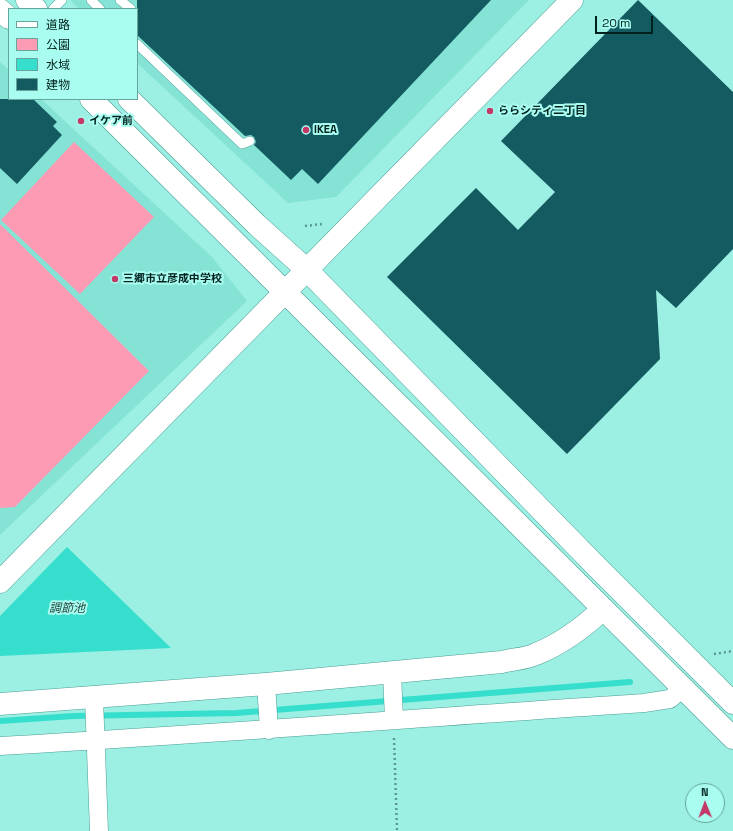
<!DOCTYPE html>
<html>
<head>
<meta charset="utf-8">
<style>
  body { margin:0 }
  #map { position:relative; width:733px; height:831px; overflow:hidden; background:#9cefe3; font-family:"Space Grotesk","Noto Sans JP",sans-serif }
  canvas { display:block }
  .legend { position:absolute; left:8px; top:8px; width:130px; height:92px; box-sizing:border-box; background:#a9fdf0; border:1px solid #65a59c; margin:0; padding:5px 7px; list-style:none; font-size:12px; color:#00211d }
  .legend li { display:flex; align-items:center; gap:8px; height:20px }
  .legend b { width:20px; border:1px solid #65a59c }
  .north { position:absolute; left:685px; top:783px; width:40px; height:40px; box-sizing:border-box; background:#a9fdf0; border:1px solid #65a59c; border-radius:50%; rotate:359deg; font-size:11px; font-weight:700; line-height:16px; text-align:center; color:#00211d }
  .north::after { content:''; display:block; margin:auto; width:14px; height:18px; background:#c43868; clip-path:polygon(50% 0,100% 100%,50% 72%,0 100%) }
  .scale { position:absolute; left:595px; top:16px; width:58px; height:18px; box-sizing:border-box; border:2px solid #00211d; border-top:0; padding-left:5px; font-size:12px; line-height:14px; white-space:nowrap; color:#00211d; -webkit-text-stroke:3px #a9fdf0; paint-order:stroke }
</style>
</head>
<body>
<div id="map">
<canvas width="733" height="831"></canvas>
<ul class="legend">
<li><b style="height:5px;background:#fff"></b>道路</li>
<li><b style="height:11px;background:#fe9bb4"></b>公園</li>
<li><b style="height:11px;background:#36decd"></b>水域</li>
<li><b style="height:11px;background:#135a61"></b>建物</li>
</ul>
<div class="north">N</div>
<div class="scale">20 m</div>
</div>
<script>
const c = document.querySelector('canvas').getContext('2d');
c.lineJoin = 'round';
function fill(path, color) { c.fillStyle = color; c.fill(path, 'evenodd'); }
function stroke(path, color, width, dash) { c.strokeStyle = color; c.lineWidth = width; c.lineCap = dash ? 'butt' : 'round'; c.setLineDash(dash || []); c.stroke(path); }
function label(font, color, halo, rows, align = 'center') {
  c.font = font + ' "Space Grotesk","Noto Sans JP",sans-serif'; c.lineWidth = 4; c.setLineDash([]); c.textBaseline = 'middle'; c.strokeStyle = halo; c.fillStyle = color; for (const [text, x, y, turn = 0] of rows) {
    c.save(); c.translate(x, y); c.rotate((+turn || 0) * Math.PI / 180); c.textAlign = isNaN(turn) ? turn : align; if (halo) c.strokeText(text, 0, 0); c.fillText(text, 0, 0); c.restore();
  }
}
fill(new Path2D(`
  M70 0H529L336 197 288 203 137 63V9H79Z
  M0 62 9 70V99H41L212 257 247 301 0 535Z`), '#85e3d6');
fill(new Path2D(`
  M74 142 154 217 80 294 1 220Z
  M0 224 149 371 15 507 0 508Z`), '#fe9bb4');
fill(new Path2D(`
  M67 547 171 648 0 656V616Z`), '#36decd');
stroke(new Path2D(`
  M0 721 74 716 236 713 630 682`), '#36decd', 6);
fill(new Path2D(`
  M137 0H491L318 184 302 169 291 180 254 145 256 142 254 137 251 135 245 136 137 35Z
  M638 0 733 92V249L676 308 656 290 660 359 567 454 387 277 476 188 518 230 555 192 501 141Z
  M0 99H33L57 122 53 126 62 135 17 184 0 168Z`), '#135a61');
const lane = new Path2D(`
  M91 0 100 9
  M120 0 131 9
  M53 9 62 0
  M137 44 242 144 250 141`);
const street = new Path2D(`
  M392 673 394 719
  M266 684 269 730
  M94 698 99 831
  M0 746C215 734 429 717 644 703L670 699 683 688`);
const secondary = new Path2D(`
  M27 0 36 9
  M0 10 9 18
  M91 99 733 738
  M129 99 257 225 307 270 594 564 733 703
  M0 582 572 0
  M0 704 266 684 502 662C513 659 526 659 536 654 561 644 583 628 603 609`);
stroke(lane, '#4a9e93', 10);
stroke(street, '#4a9e93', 19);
stroke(secondary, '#4a9e93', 23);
stroke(new Path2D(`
  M305 226 322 224
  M714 654 733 651
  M394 738 397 831`), '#5b9990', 2.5, [2, 3]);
stroke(lane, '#fff', 9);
stroke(street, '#fff', 18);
stroke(secondary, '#fff', 22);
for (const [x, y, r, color] of [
  [490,111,4,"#c43868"],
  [81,121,4,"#c43868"],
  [306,130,4,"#c43868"],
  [115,279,4,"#c43868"]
]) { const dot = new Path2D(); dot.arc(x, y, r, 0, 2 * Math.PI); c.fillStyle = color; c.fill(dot); stroke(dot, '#a9fdf0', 1.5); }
label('bold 11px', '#00211d', '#a9fdf0', [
  ["ららシティ二丁目",498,111],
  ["イケア前",89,121],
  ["IKEA",314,130],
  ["三郷市立彦成中学校",123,279]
], 'left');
label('italic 12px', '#23443f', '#a9fdf0', [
  ["調節池",67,609]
]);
</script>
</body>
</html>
